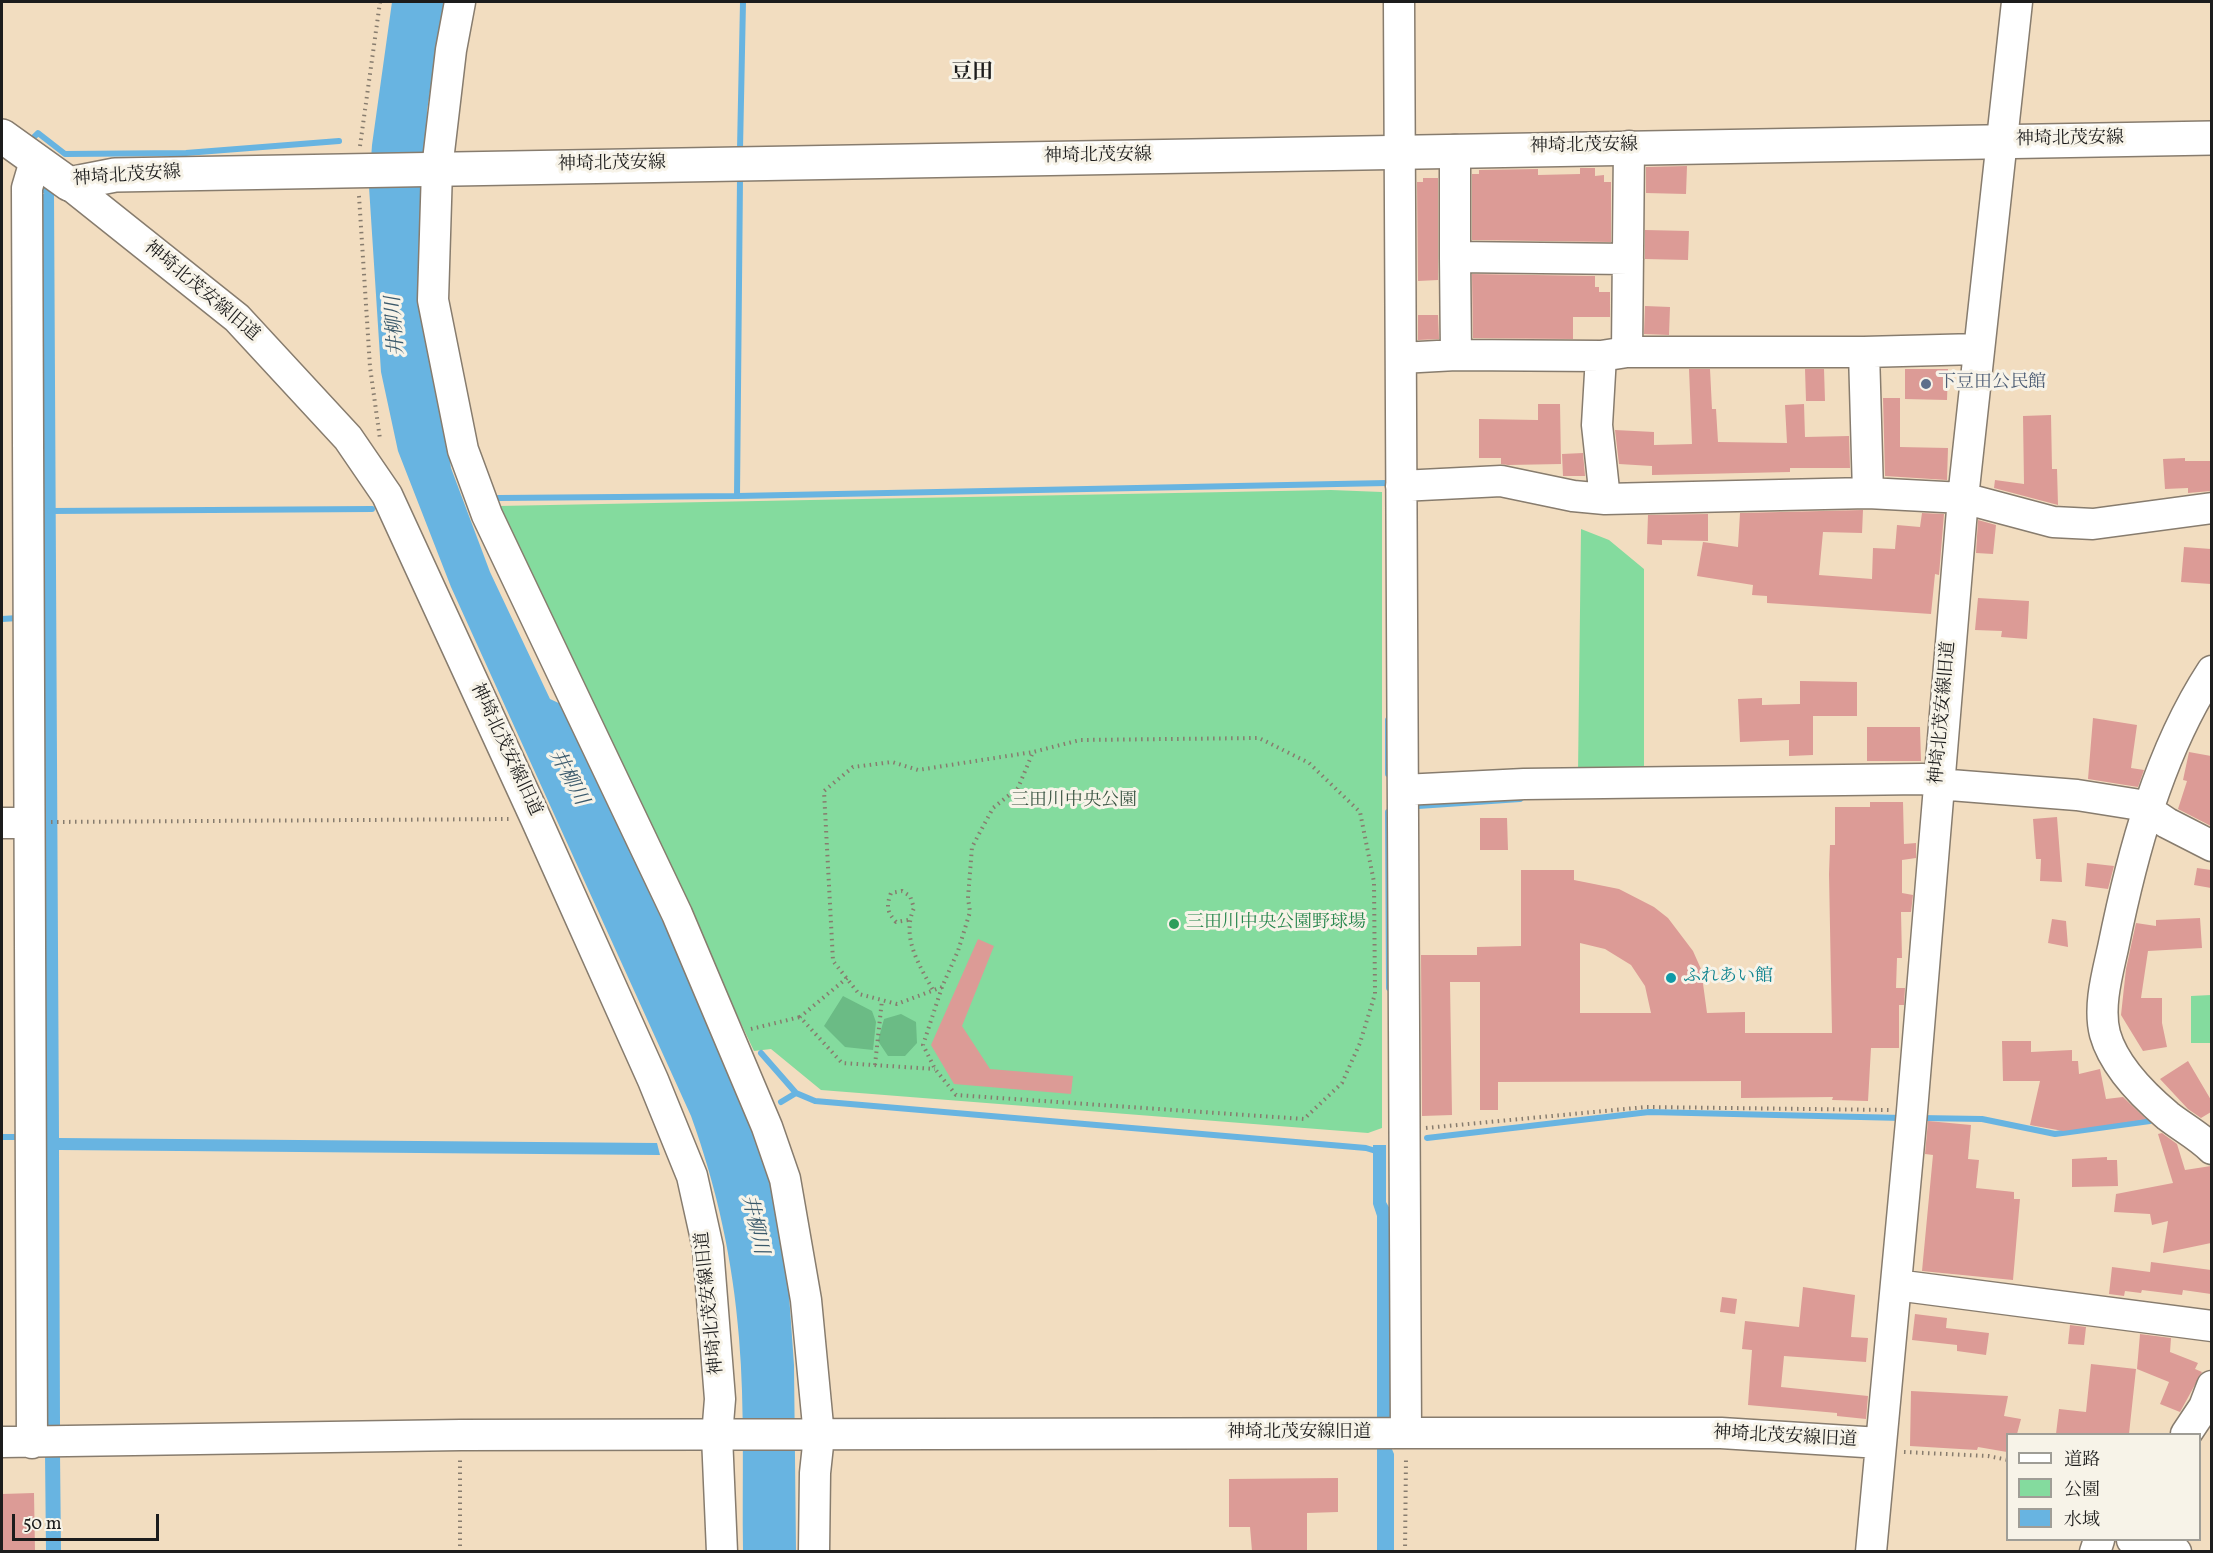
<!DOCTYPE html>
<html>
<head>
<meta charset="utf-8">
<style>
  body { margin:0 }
  #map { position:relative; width:2213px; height:1553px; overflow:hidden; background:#f2ddc0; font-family:Vollkorn,"Noto Serif JP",serif }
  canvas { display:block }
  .frame { position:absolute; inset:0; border:3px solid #1c1c1c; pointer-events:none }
  .legend { position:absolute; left:2006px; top:1433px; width:195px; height:108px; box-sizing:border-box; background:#f7f3e8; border:2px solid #9f9d96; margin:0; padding:8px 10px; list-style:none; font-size:18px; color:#1c1c1c }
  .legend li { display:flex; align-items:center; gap:12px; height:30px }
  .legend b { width:30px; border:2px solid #9f9d96 }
  .scale { position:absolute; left:12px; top:1514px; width:147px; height:27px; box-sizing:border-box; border:3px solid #1c1c1c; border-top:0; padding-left:8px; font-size:18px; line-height:21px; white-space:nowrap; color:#1c1c1c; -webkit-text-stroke:4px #f7f3e8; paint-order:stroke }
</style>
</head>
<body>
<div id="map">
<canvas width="2213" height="1553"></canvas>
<div class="frame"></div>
<ul class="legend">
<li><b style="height:8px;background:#fff"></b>道路</li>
<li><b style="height:16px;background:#84db9e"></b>公園</li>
<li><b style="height:16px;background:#68b4e1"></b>水域</li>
</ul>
<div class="scale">50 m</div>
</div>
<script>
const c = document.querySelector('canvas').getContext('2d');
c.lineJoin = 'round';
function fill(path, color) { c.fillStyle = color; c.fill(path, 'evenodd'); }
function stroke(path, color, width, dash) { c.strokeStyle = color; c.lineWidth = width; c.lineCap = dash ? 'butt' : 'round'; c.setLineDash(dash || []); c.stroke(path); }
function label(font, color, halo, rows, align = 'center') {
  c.font = font + ' Vollkorn,"Noto Serif JP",serif'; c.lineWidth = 6; c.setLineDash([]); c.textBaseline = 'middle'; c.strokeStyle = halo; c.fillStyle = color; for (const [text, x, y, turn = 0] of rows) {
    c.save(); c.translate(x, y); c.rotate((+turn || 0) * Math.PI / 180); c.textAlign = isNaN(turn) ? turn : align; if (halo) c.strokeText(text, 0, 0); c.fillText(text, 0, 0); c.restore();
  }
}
fill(new Path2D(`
  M1331 490 1382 492V1128L1368 1133 821 1090 771 1049 754 1051 498 506Z
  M1581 529 1609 540 1644 569V771L1578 773Z
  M2211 995V1043H2191V996Z`), '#84db9e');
fill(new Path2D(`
  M843 996 872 1011 876 1022 873 1050 845 1047 824 1026Z
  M901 1014 916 1022 917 1043 905 1056H888L878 1041 884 1019Z`), '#6bbb85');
fill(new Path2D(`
  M392 2H444L427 111 424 289 451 468 490 572 550 699 563 705 690 981 767 1159 787 1266 794 1365 796 1551H743C742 1481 745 1408 739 1338 733 1261 717 1188 691 1116L451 587 398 451 381 372 369 187 372 145Z
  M39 194H54L59 1138 657 1143 660 1155 59 1150 60 1425H45Z
  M1373 1145H1386V1202L1394 1216V1412L1389 1442 1394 1454V1551H1377V1216L1373 1204Z
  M45 1453H60L61 1551H46Z`), '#68b4e1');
stroke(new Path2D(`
  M33 138 38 133 65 154 186 153 339 141
  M740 149 743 2
  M36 183 49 194V200
  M737 496 740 178
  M498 498 737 496 1387 483
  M50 511 372 509
  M2 619 18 618
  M1388 720V774
  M1418 806 1520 799
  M1388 812 1389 988
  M761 1053 796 1093
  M781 1102 796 1093 815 1101 1366 1148 1379 1152
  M1920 1118 1982 1119 2055 1134 2150 1121
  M2 1137H22
  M1427 1138 1649 1112 1903 1118`), '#68b4e1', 6);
fill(new Path2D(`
  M1687 166 1686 194 1646 193V167Z
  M1580 168H1595V176L1604 175V182H1611V242L1472 240V174H1479V170L1538 169V175L1580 174Z
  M1423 178H1438V280L1418 281 1417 182H1423Z
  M1645 230 1689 231 1688 260 1645 259Z
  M1472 274 1595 276V287H1599V292H1610V317H1573V339L1473 338Z
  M1645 306 1670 307 1669 335 1644 334Z
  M1418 315H1438L1439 339 1418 340Z
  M1689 369H1710L1712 409H1716L1718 442 1787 443 1785 405 1804 404 1805 437 1849 436 1850 468H1790V472L1652 475V466L1619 464 1615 430 1654 432V445L1692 444Z
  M1805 369H1824L1825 401H1806Z
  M1905 369H1948L1947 400 1905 399Z
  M1883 398H1900V447L1948 448 1947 480 1885 476Z
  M1538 404H1560L1561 464 1508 465 1501 464V458H1479V419L1538 420Z
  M2051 415 2052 469H2057L2058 505 1994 488 1995 480 2024 484 2023 416Z
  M1583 453 1585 476H1563L1562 454Z
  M2185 458V461H2211V491L2188 493V488L2165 489 2163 459Z
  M1863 510 1862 533 1823 532 1819 575 1872 579 1873 548 1895 549 1897 525 1920 527 1922 513 1944 514 1939 575 1935 574 1931 614 1767 603V596L1752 595 1753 585 1697 576 1703 542 1738 547 1740 513Z
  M1708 514V541L1662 540V545L1647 544 1648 515Z
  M1978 520 1996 525 1993 554 1976 553Z
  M2184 547 2211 549V584L2181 582Z
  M1978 598 2029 601 2027 639 2001 637 2002 631 1975 630Z
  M1800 681 1857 682V716H1813V755L1789 756V740L1740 742 1738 699 1762 698V705L1800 704Z
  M2093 718 2137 725 2131 768 2144 770 2138 787 2088 779Z
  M1867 727H1920L1921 761H1867Z
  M2189 752 2211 756V826L2178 809 2187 781 2183 780Z
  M1870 802H1903L1904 844 1916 843V858L1902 860V893L1913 895 1911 912H1901L1902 958H1897L1896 988H1905L1904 1005H1899V1048H1871L1868 1101 1832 1100 1833 1097 1741 1098V1081L1498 1082V1110H1480V982H1450L1452 1115 1422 1116 1421 955H1477V947L1521 946V870H1574V880L1619 889 1654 907 1668 918 1693 951 1701 969 1707 1013 1745 1012V1033H1832L1829 874 1830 845H1835V807H1870ZM1580 943 1605 949 1631 965 1645 986 1651 1013H1580Z
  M2057 817 2062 882 2040 881 2041 859H2036L2033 819Z
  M1480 818H1507L1508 850H1480Z
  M2087 863 2114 866 2108 889 2085 886Z
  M2197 868 2211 870V888L2194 885Z
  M2200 918 2202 948 2148 951 2141 998H2162V1023L2167 1047 2143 1051 2121 1015 2126 969 2136 923 2156 926V920Z
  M2052 919 2066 921 2068 947 2048 943Z
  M978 939 994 946 962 1026 990 1069 1073 1076 1071 1094 954 1084 931 1045Z
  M2002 1041H2031V1052L2072 1050V1061H2078L2079 1074 2100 1069 2106 1099 2123 1097 2146 1119 2063 1131 2030 1125 2040 1081H2003Z
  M2188 1061 2211 1100V1112L2201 1118 2188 1109 2160 1079Z
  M1928 1121 1971 1125 1968 1159 1979 1160 1976 1188 2014 1192V1199H2020L2013 1280 1922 1271 1933 1155 1925 1154Z
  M2162 1133 2177 1144 2185 1170 2211 1166V1243L2163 1253 2168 1221 2152 1225 2150 1214 2114 1212 2116 1194 2173 1183 2158 1134Z
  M2107 1157V1160H2117L2118 1186 2072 1187V1159Z
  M2151 1262 2211 1270V1294L2183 1290 2182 1295 2142 1290 2141 1293 2125 1291 2124 1296 2109 1294 2112 1267 2150 1272Z
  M1803 1287 1855 1295 1851 1337 1868 1338 1866 1362 1784 1356 1781 1387 1868 1396 1866 1419 1837 1416V1413L1748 1405 1752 1350 1742 1349 1745 1321 1799 1327Z
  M1722 1297 1737 1299 1735 1314 1720 1312Z
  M1915 1314 1947 1318 1946 1328 1989 1333 1986 1355 1957 1351V1345L1912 1340Z
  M2070 1325 2086 1327 2084 1345 2068 1344Z
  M2140 1334 2171 1338 2170 1352 2198 1363 2195 1369 2202 1372 2180 1412 2160 1404 2169 1382 2137 1369Z
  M2091 1364 2136 1369 2129 1434H2056L2059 1409 2086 1412Z
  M1911 1391 2008 1396 2004 1416 2021 1419 2017 1434H2007V1452L1978 1447 1977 1450 1910 1446Z
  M1338 1478V1512L1307 1513V1551H1252L1250 1527H1229V1479Z
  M34 1493 35 1551H2V1494Z`), '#dc9b96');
const minor = new Path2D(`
  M460 2 451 50 437 169 433 300 463 450 487 515 677 914 767 1127 785 1179 806 1300 819 1436 815 1473 814 1552
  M1399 2 1406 1433
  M69 184 237 318 348 438 387 495 536 819 653 1080 692 1176 708 1248 720 1399 717 1436 722 1552
  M1455 257V150
  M1627 352 1629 146
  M1456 355 1455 257 1628 259
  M1601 356 1597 425 1605 499 1868 493 1864 352
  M1401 358 1456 355 1601 356 1627 352H1864L1978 349
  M1401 486 1501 481 1573 496 1605 499
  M1868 493 1963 498 2053 522 2093 524 2212 508
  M2212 671C2159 752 2132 854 2113 948 2107 975 2098 1007 2105 1034 2114 1066 2143 1095 2168 1116 2182 1127 2199 1136 2212 1149
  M1403 790 1524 784 1923 779 1950 785 2077 795 2140 805 2167 823 2212 846
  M2 823H28
  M1896 1285 2212 1326
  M2186 1434 2204 1407 2212 1386
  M2 1442 461 1435 1406 1433H1721L1880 1443
  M32 1443 27 188 35 161
  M2132 1540 2176 1552
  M1871 1552 1912 1111 1963 498 2017 2
  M2095 1552 2099 1540`);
const major = new Path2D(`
  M2 136 69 184 115 175 2212 138`);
stroke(minor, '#877c6e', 33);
stroke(major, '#877c6e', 36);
stroke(new Path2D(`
  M360 146 380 2
  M359 196 370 367 380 439
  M51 822 512 819
  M908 920 896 922C887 912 886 906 891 893L902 891 910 896 914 908C901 937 919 965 933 990
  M847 978 800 1017 842 1063 935 1069
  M942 987 923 1045 935 1069 956 1095 1304 1119 1342 1083 1360 1043 1375 994 1374 882 1360 812 1309 763 1259 738 1080 740 1033 752 1018 788 993 808 972 847 968 898 970 912 958 951 942 987 897 1004 859 994 833 961 824 791 853 767 892 762 918 770 1033 752
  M751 1029 800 1017
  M875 1065 882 1000
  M1426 1128 1646 1107 1889 1110
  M1904 1452 1988 1456 2008 1460
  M460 1552V1457
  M1405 1552 1406 1456`), '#877c6e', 4, [1.5, 4.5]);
stroke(minor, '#fff', 30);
stroke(major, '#fff', 33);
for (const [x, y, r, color] of [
  [1926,384,6,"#5c6f8a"],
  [1174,924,6,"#2e9e5b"],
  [1671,978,6,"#0f9aa8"]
]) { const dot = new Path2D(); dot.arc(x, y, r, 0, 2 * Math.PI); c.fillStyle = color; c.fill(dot); stroke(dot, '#f7f3e8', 2); }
label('18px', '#1c1c1c', '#f7f3e8', [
  ["神埼北茂安線",2070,140,-1],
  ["神埼北茂安線",1584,147,-1],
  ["神埼北茂安線",1098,157,-1],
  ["神埼北茂安線",612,165,-1],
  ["神埼北茂安線",127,177,-4],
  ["神埼北茂安線旧道",201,292,40],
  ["神埼北茂安線旧道",1944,713,-85],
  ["神埼北茂安線旧道",505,750,65],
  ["神埼北茂安線旧道",711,1303,-96],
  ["神埼北茂安線旧道",1299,1434],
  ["神埼北茂安線旧道",1785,1438,3]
]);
label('18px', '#4e5e75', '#f7f3e8', [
  ["下豆田公民館",1938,384]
], 'left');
label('18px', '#3b5543', '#f7f3e8', [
  ["三田川中央公園",1074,802]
]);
label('18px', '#27864d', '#f7f3e8', [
  ["三田川中央公園野球場",1186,924]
], 'left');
label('18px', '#0d838f', '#f7f3e8', [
  ["ふれあい館",1683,978]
], 'left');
label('italic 20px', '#3a596b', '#f7f3e8', [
  ["井柳川",397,326,-94],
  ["井柳川",567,778,62],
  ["井柳川",753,1225,77]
]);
label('bold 21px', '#1c1c1c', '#f7f3e8', [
  ["豆田",972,74]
]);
</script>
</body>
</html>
